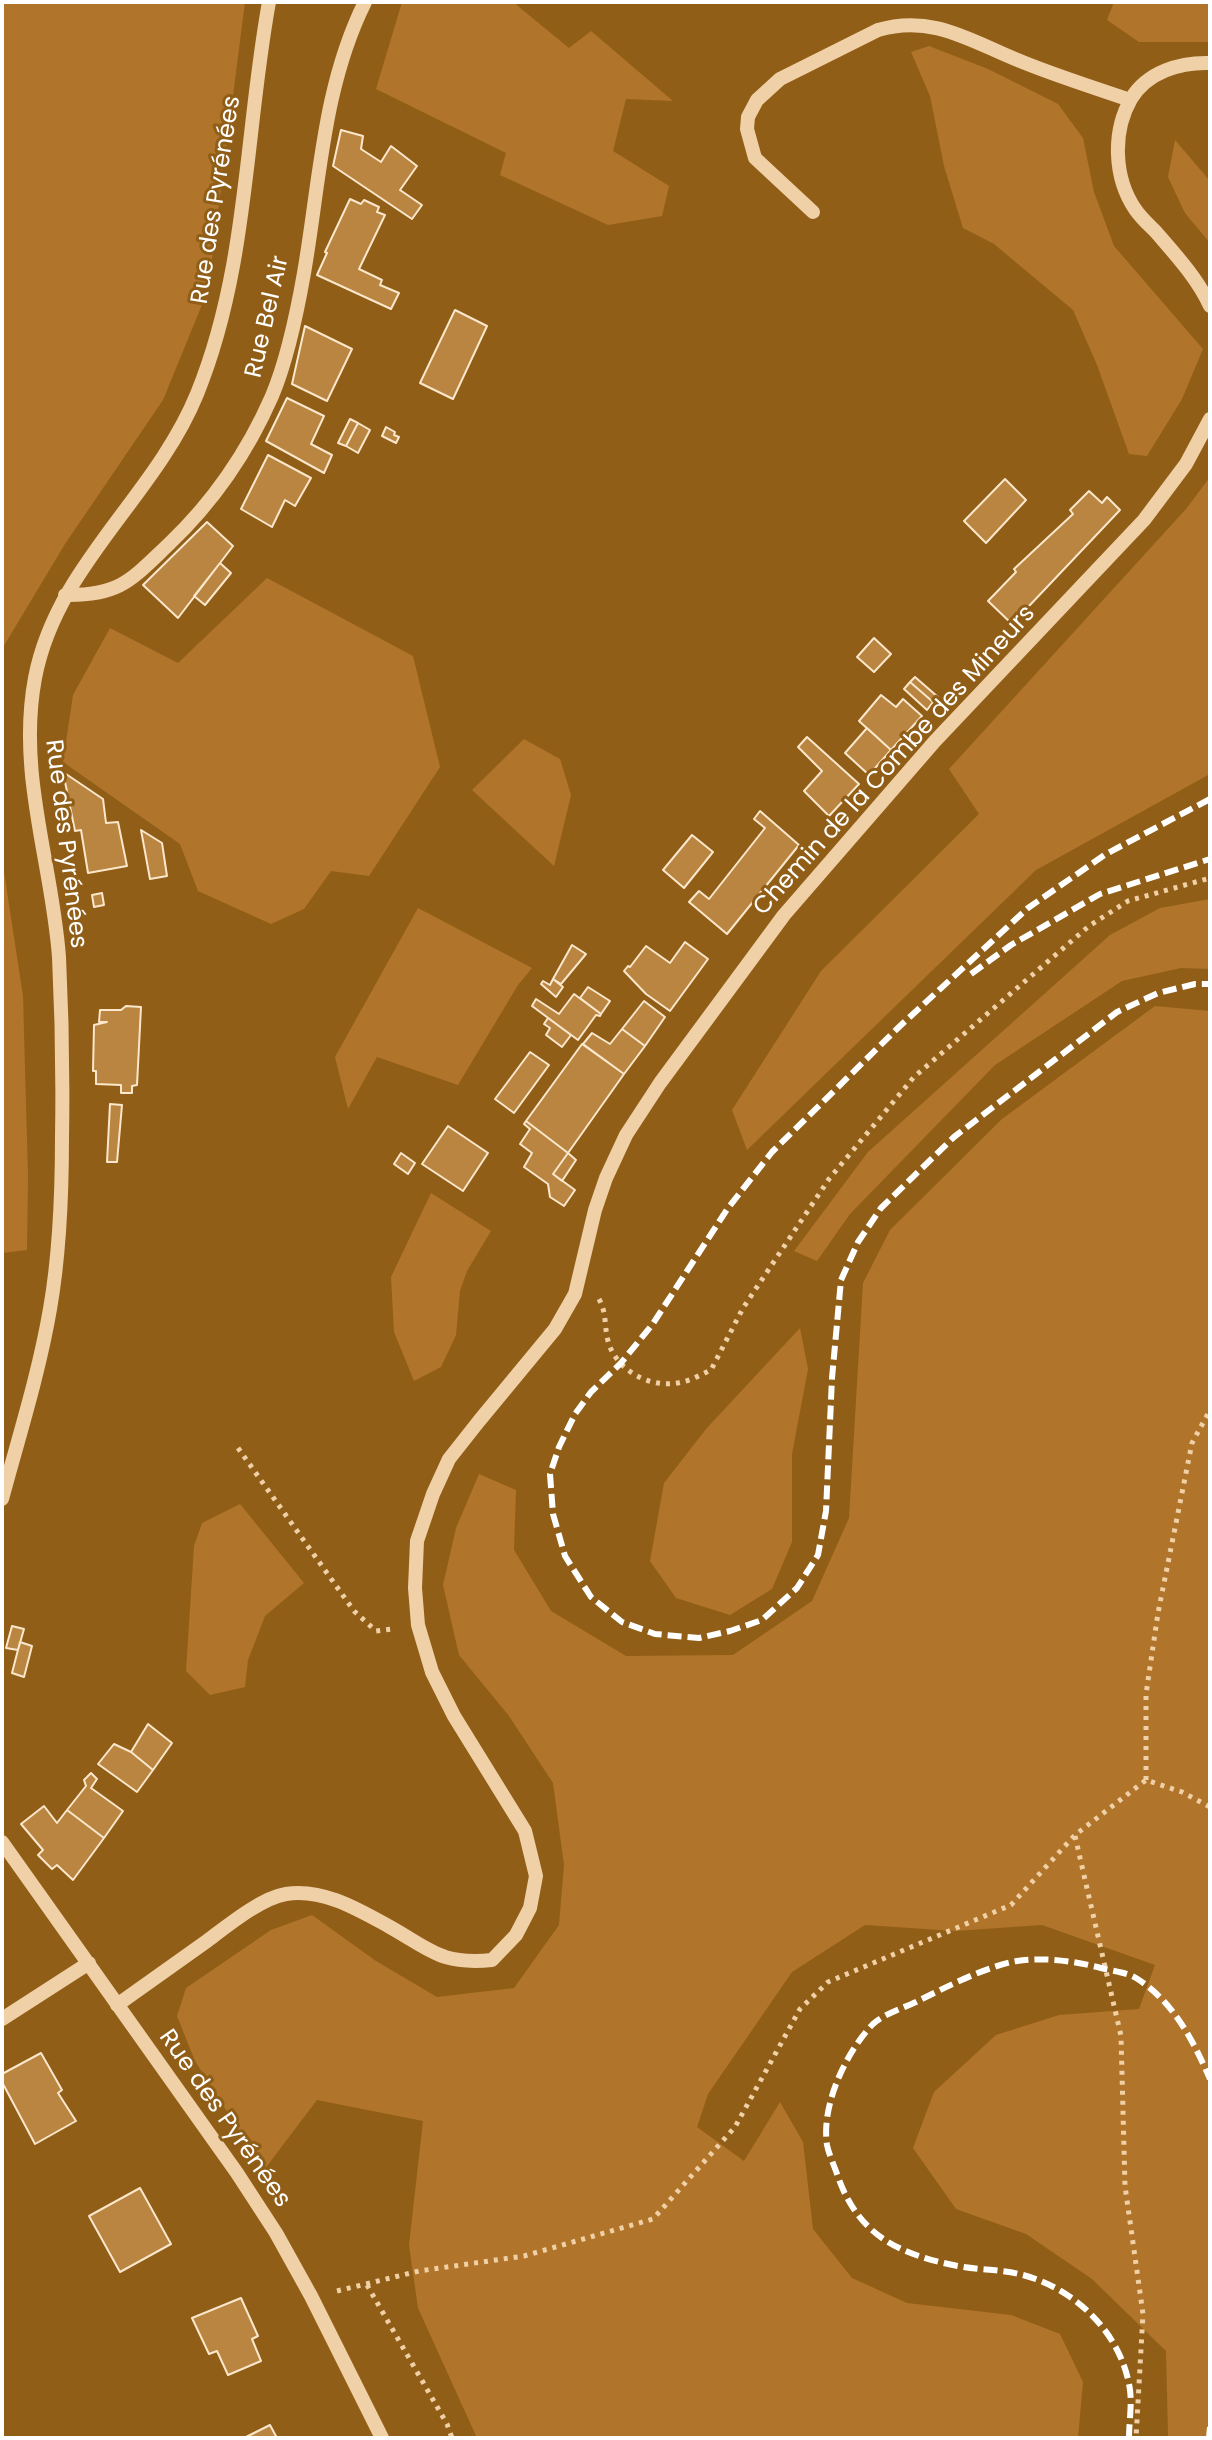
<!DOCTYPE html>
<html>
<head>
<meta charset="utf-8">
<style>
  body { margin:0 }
  #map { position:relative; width:1212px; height:2440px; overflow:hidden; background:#915e17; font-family:Poppins,sans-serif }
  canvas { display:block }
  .frame { position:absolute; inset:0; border:4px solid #fff; pointer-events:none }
</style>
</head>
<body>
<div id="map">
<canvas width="1212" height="2440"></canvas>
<div class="frame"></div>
</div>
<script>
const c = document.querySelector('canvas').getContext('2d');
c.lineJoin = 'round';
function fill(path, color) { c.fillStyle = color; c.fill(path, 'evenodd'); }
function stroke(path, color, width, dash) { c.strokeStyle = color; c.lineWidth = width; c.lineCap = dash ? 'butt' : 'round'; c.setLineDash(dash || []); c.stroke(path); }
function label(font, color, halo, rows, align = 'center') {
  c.font = font + ' Poppins,sans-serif'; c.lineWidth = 6; c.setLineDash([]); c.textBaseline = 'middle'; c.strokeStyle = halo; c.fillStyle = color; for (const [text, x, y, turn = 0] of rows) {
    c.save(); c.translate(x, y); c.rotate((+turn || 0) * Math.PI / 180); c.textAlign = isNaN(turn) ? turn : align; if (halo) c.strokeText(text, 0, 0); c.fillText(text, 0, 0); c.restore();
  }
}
fill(new Path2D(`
  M2 2H245L208 290 163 400 65 544 2 649Z
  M402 2H513L569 48 591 31 673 101 626 99 613 151 669 186 662 216 608 225 500 175 506 153 376 89Z
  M1114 2H1210V42H1139L1107 20Z
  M929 46 988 69 1058 104 1083 138 1094 192 1114 246 1203 349 1182 399 1147 456 1129 454 1097 365 1073 310 994 244 963 228 944 166 930 96 911 52Z
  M1175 140 1210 181V243L1185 213 1168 177Z
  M1210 477V774L1036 870 747 1150 732 1110 821 971 979 814 949 769 1186 509Z
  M267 578 413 656 440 767 369 876 331 871 304 909 271 924 198 891 180 844 63 762 73 695 110 628 178 663Z
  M524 739 560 759 571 795 554 866 472 790Z
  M2 859 23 996 28 1176 27 1250 2 1253Z
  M1210 899V969L1181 968 1122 981 995 1065 850 1214 817 1261 794 1251 868 1152 1110 935 1160 908Z
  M418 908 532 968 518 985 458 1085 377 1057 348 1109 335 1057Z
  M1155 1006 1210 1011V2438H1170L1168 2435 1166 2351 1092 2279 1026 2234 956 2209 913 2148 934 2092 996 2035 1059 2015 1139 2009 1155 1965 1042 1925 955 1931 865 1925 792 1972 708 2094 697 2127 744 2161 780 2102 803 2142 813 2229 852 2278 907 2303 1011 2315 1060 2334 1083 2382 1078 2438H477L418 2308 409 2245 423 2121 317 2100 264 2170 195 2061 177 2016 186 1988 271 1930 312 1915 376 1961 437 1997 514 1988 559 1925 564 1865 553 1783 509 1716 459 1655 443 1585 456 1528 479 1474 516 1490 514 1550 551 1611 626 1656 733 1655 812 1601 849 1518 863 1283 890 1230 1002 1119Z
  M431 1193 491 1231 467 1271 460 1291 456 1335 441 1367 414 1381 394 1332 391 1277Z
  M800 1328 808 1369 792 1454V1542L772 1589 730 1615 676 1598 650 1561 664 1483 706 1429Z
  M240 1504 304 1583 265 1616 248 1660 245 1687 210 1695 186 1671 194 1546 202 1523Z`), '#b0752a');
const building = new Path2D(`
  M341 130 363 136 361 149 381 162 391 146 417 166 400 190 422 205 412 219 333 166Z
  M350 199 361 204 364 200 379 207 377 212 385 215 359 269 382 280 380 285 399 293 391 309 317 275 327 253 325 252Z
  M455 310 487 326 453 399 420 383Z
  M305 326 352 349 327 401 292 384Z
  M287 398 324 416 311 444 332 455 324 473 266 441Z
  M350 419 358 423 346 446 338 443Z
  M358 423 370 430 358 453 346 446Z
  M386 427 395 432 394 435 399 437 396 443 382 436Z
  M268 455 311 478 295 506 285 500 272 527 241 509Z
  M1005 479 1026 500 986 543 964 521Z
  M1089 491 1102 503 1107 497 1120 510 1012 624 988 601 1016 572 1014 569 1073 514 1070 510Z
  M207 522 233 546 178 618 143 585Z
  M220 563 231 573 205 605 194 596Z
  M874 638 891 654 874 672 857 657Z
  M915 677 938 697 933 702 910 682Z
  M910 682 933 702 927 710 904 689Z
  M881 695 896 707 903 699 922 716 891 750 859 721Z
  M867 728 891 750 869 775 845 753Z
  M807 737 859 784 829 816 804 791 822 771 798 747Z
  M63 772 103 799 106 823 118 822 127 866 88 873 81 830 75 831Z
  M760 811 799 845 727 934 689 902 699 891 709 899 765 828 754 819Z
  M141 830 162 843 167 876 150 879Z
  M692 835 713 852 684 888 663 870Z
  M102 893 104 905 94 907 92 895Z
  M685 942 708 959 670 1011 646 994 624 971 628 966 630 967 646 946 670 963Z
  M572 945 586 954 561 984 553 979Z
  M553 979 563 987 556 997 541 984 543 981 550 985Z
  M588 987 610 1001 601 1014 580 998Z
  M574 994 601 1014 600 1016 596 1015 578 1040 532 1006 536 999 559 1014Z
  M644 1001 665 1017 645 1046 622 1029Z
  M126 1006 141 1007 137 1085 132 1086V1093H121V1085L96 1084V1071H93L94 1025 107 1022H99L100 1010H121Z
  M548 1018 571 1035 562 1047 546 1035 550 1028 544 1024Z
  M622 1029 645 1046 624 1074 583 1044 592 1033 610 1044Z
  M582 1044 624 1074 568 1153 526 1121Z
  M530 1052 549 1065 514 1113 495 1099Z
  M110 1104 122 1105 117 1162H107Z
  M526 1121 568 1153 553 1174 575 1190 564 1206 550 1197 548 1184 524 1167 532 1153 520 1144 530 1129 524 1124Z
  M448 1126 488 1153 463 1191 422 1164Z
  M401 1153 415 1163 408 1174 394 1164Z
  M568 1153 576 1160 562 1181 553 1174Z
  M12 1626 24 1629 18 1650 6 1648Z
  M20 1642 32 1646 24 1677 12 1673Z
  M148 1724 172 1743 153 1770 131 1752Z
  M114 1744 131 1752 153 1770 137 1792 98 1764Z
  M91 1773 97 1779 91 1788 123 1811 104 1838 67 1810 86 1786 84 1780Z
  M44 1806 57 1823 67 1810 104 1838 73 1880 57 1865 52 1869 38 1855 43 1850 21 1824Z
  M41 2053 62 2090 58 2093 76 2121 35 2144 2 2082V2074Z
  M140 2188 171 2244 120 2272 89 2216Z
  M241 2298 258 2336 252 2339 261 2361 228 2375 217 2351 209 2354 192 2318Z
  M270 2425 277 2438H244Z`);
fill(building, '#b98540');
stroke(building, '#fbe7cc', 2);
stroke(new Path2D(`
  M599 1299C607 1314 604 1325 608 1341 616 1371 652 1390 682 1382 692 1380 702 1374 711 1370L743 1308 829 1179 914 1077 1089 926 1128 901 1210 878
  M238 1448 354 1611 376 1631 393 1629
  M1146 1780V1694L1158 1613 1192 1443 1210 1410
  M1075 1836 1121 2036 1125 2186 1143 2314 1136 2438
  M367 2285 447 2424 452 2438
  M337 2291 419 2271 524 2256 653 2219 735 2127 800 2009 828 1982 1011 1905 1075 1835 1146 1780 1182 1792 1210 1807`), '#f0d0a6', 5, [4, 6]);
stroke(new Path2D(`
  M1210 63C1180 62 1147 72 1131 99 1112 132 1114 178 1135 209 1141 218 1149 225 1156 232 1175 254 1198 279 1210 306
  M813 212 755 158 747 129 748 117 757 100 780 79 878 30C934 13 975 44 1025 63 1060 77 1095 88 1130 100
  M65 595C120 596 131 580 169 544 212 503 248 451 272 396 288 358 297 313 304 273 320 181 323 86 365 2
  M2 1499C19 1436 39 1373 50 1309 60 1252 62 1194 62 1137 63 1077 62 1017 59 957 52 862 17 774 35 678 56 566 155 497 197 394 248 269 245 133 269 2
  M2 1842 237 2173 276 2233 311 2296 382 2438
  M117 2005C147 1984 177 1962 207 1941 227 1926 261 1898 286 1894 323 1888 359 1910 390 1927 431 1950 441 1965 492 1960L516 1935 530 1908 536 1876 525 1831 454 1716 432 1672 418 1625 415 1588 417 1541 433 1494 449 1459 479 1421 555 1329 575 1294 595 1210 606 1178 626 1135 660 1083 784 915 935 741 1144 520 1186 464 1210 419
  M2 2019 89 1963`), '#f0d0a6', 14);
stroke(new Path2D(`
  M1210 799 1106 854 1028 908 900 1026 772 1152 728 1208 652 1325 621 1363 591 1392 575 1414 559 1447 550 1474 553 1514 565 1556 591 1597 622 1622 655 1634 699 1638 730 1631 762 1620 797 1588 818 1555 826 1511 832 1378 841 1280 858 1242 881 1208 954 1137 1117 1012 1158 993 1195 984H1210
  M971 974 1011 945 1100 894 1210 859
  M1129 2438C1129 2423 1132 2405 1130 2390 1122 2333 1074 2287 1019 2274 998 2269 975 2270 953 2265 895 2253 857 2233 837 2174 834 2165 829 2155 827 2145 821 2105 846 2052 873 2024 884 2014 903 2008 916 2002 944 1988 987 1966 1017 1961 1045 1957 1074 1961 1101 1968 1112 1971 1126 1972 1136 1978 1173 2001 1193 2040 1210 2079
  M1209 2438 1210 2427`), '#fff', 6, [14, 6]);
label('24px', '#fff', '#915e17', [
  ["Rue des Pyrénées",217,200,-81],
  ["Rue Bel Air",268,317,-77],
  ["Chemin de la Combe des Mineurs",895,761,-48],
  ["Rue des Pyrénées",65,844,83],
  ["Rue des Pyrénées",224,2119,55]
]);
</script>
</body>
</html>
